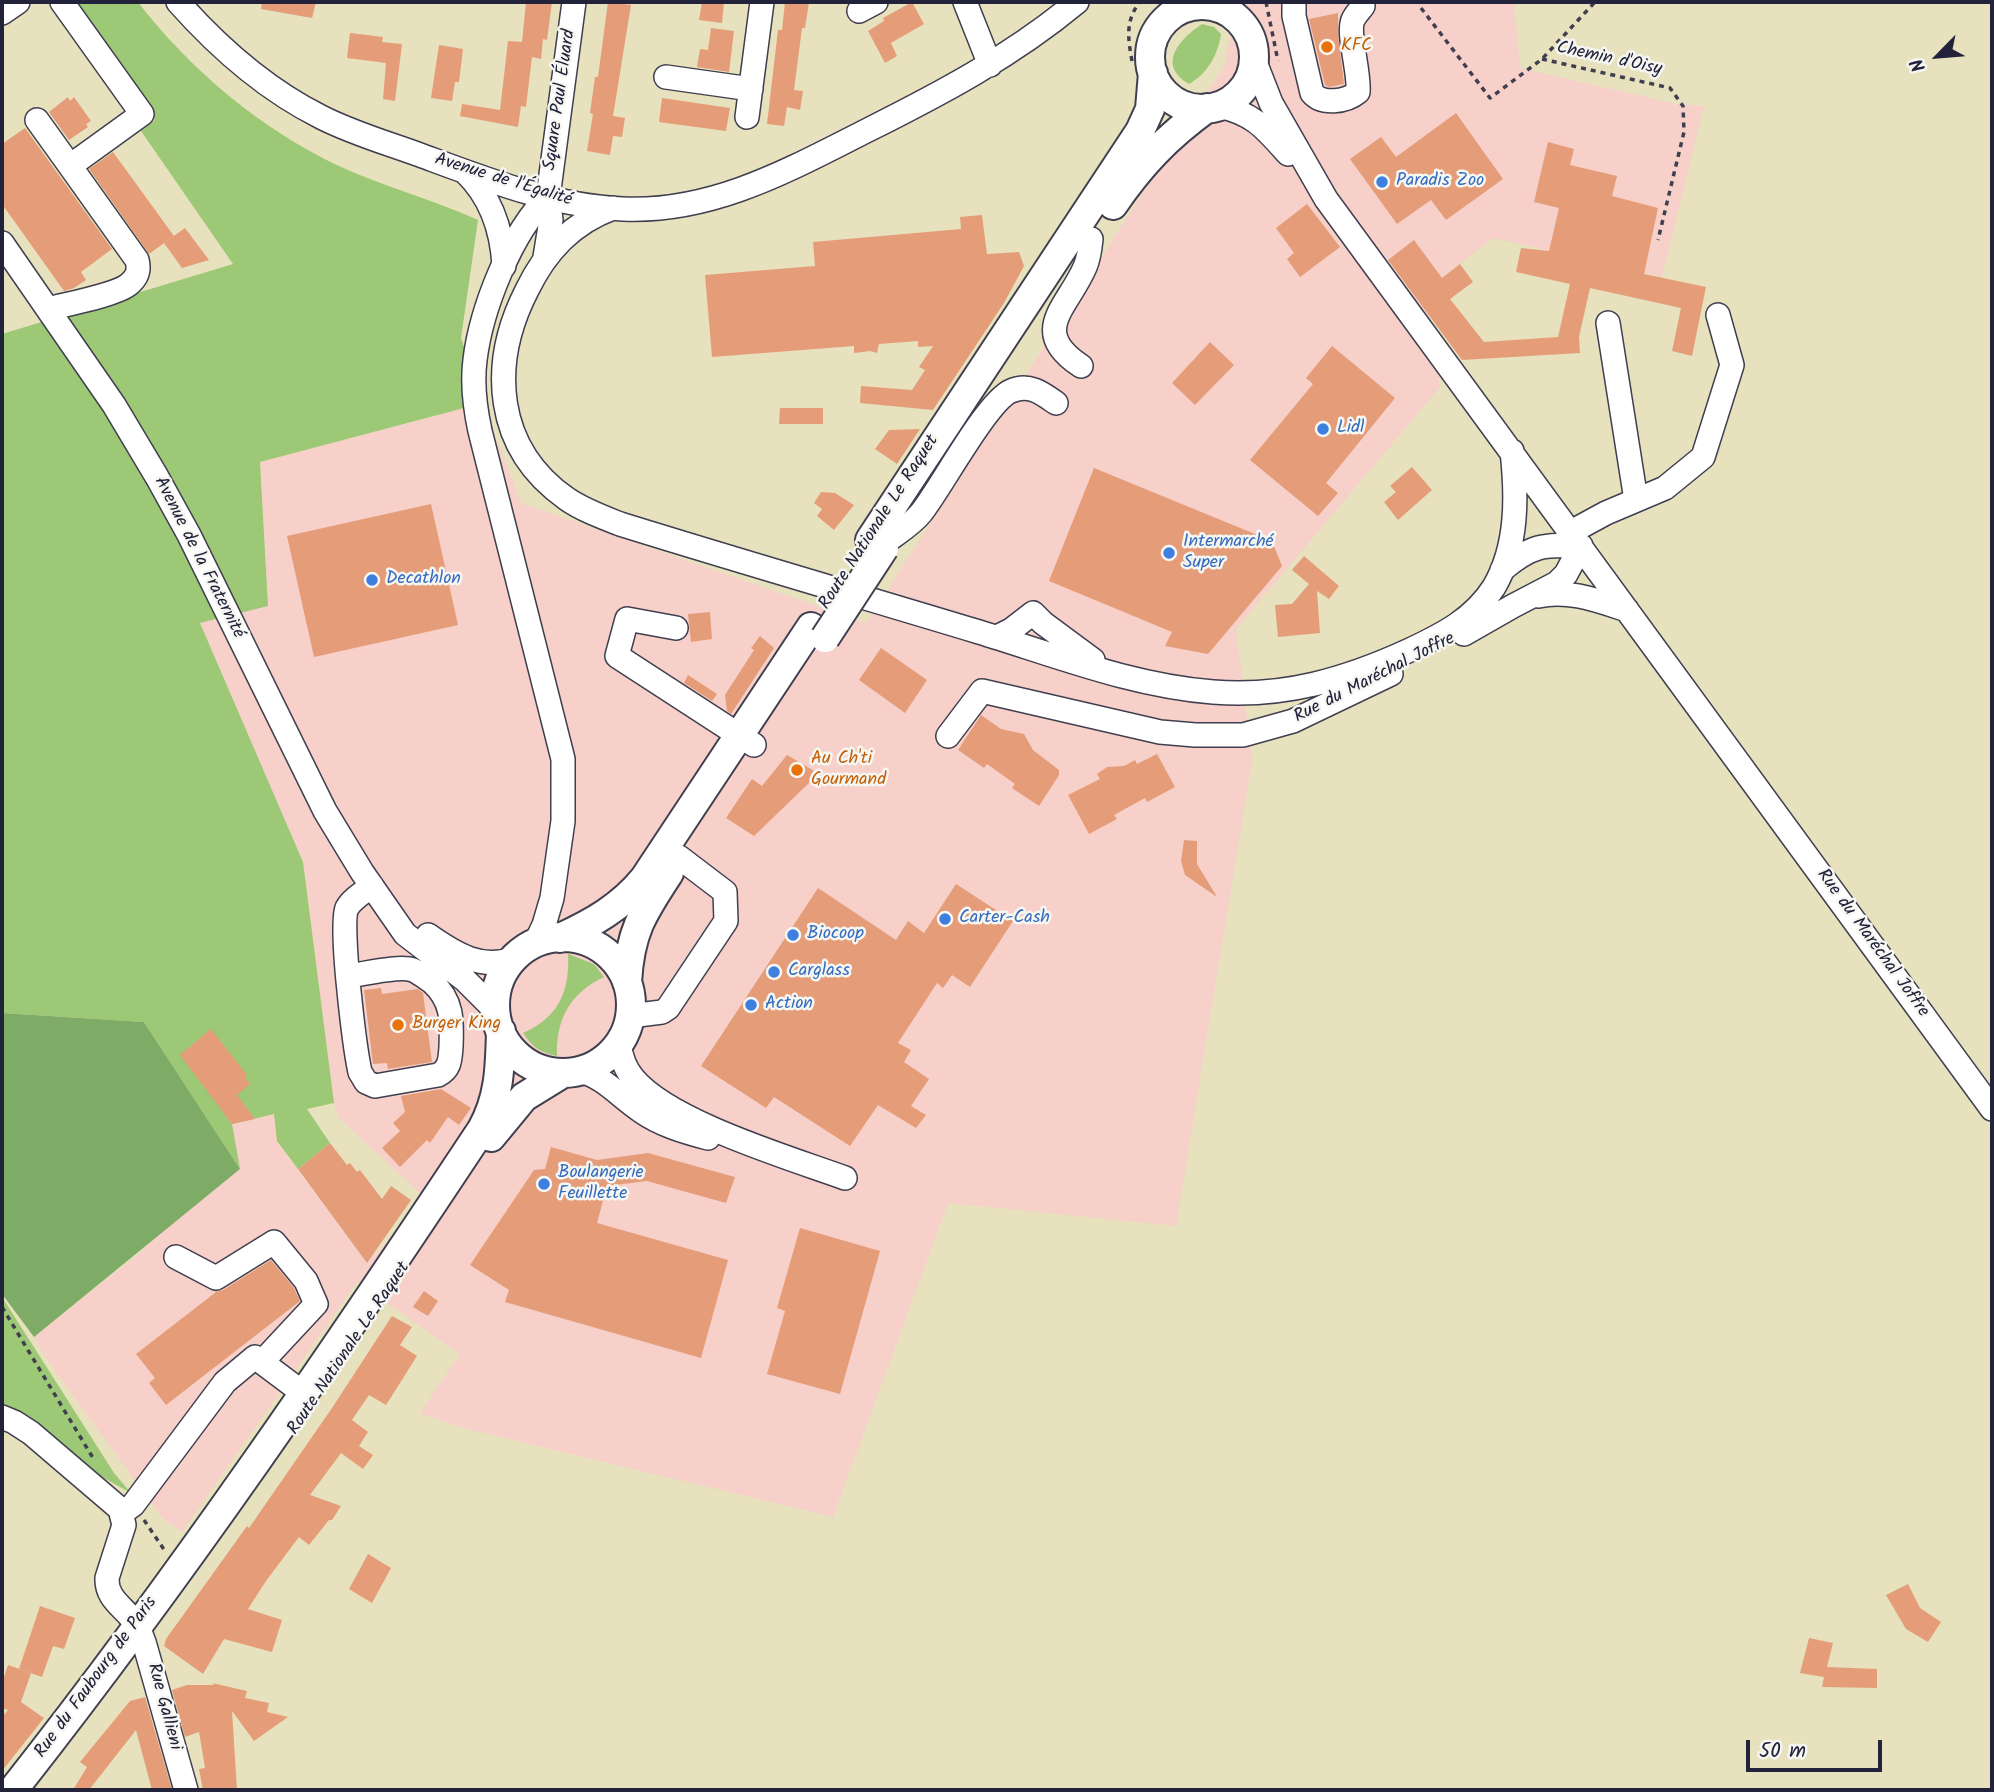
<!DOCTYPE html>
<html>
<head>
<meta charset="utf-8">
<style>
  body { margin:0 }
  #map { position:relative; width:1994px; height:1792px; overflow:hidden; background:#e7e1be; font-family:Kalam,sans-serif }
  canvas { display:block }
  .frame { position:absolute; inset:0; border:4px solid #22223b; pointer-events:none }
  .north { position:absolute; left:1903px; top:21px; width:70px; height:70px; -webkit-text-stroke:5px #f6f6f2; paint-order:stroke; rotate:245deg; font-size:19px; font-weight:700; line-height:28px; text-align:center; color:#22223b }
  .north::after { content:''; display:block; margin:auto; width:24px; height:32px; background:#22223b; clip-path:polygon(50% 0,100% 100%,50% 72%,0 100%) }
  .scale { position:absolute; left:1746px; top:1740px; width:136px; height:32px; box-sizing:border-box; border:4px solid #22223b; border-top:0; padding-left:9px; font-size:21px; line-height:24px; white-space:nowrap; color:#22223b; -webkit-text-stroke:5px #f6f6f2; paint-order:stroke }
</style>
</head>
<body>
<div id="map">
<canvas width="1994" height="1792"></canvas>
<div class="frame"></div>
<div class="north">N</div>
<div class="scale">50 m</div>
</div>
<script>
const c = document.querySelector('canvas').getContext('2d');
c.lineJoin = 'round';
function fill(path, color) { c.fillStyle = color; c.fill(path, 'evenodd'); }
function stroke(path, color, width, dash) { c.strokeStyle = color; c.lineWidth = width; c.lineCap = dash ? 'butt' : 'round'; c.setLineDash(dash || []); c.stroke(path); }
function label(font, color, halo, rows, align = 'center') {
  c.font = font + ' Kalam,sans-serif'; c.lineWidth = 5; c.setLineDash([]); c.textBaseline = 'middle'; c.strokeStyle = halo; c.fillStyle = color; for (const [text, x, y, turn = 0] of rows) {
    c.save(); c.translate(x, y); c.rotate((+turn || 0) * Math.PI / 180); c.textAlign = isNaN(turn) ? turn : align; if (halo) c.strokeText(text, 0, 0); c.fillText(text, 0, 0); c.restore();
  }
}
fill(new Path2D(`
  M1237 2H1514L1520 68 1676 104 1704 106 1662 277 1494 238 1442 277 1455 296 1429 315 1440 387 1236 629 1252 760 1176 1226 948 1203 833 1517 463 1428 420 1413 460 1354 357 1282 182 1532 164 1520 50 1364 34 1337 142 1251 232 1124 274 1114 277 1142 332 1215 359 1233 376 1255 422 1195 339 1118 334 1103 303 862 200 623 268 605 260 462 483 403 521 503 866 623 1224 67Z`), '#f7d0ca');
fill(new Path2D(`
  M71 2H138C189 69 262 130 339 166 384 187 432 199 478 220L461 338 483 403 260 462 268 606 200 623 303 862 334 1103 307 1109 330 1143 298 1169 277 1141 274 1114 232 1124 240 1169 144 1022 2 1013V334L233 264 141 131 155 120Z
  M1202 24 1214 27 1221 34C1218 55 1207 74 1189 84 1156 64 1180 39 1202 24Z
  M568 954 594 964 604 977C570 993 556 1019 557 1056 541 1053 532 1047 523 1033 559 1017 570 991 568 954Z
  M2 1297 114 1473 131 1493 91 1471 2 1410Z`), '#9dc875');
fill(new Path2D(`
  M2 1013 144 1022 240 1169 34 1337 2 1294Z`), '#7eac66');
fill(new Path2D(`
  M262 2H316L312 18 261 9Z
  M526 2H552L547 40 543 39 541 59 532 57 526 107 521 106 518 127 460 116 462 104 500 110 508 41 522 42Z
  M608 2 631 5 613 116 625 118 622 137 613 136 610 155 587 151 593 114 590 113 595 77H598Z
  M702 2H724L722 23 699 20Z
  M785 2H809L805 28H802L794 90 803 91 800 110 787 107 784 126 767 124 778 30H782Z
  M912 2 924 24 891 43 897 56 885 63 868 31 884 21 883 18Z
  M1338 13V35L1344 84 1329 87 1325 85 1309 19Z
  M711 28 734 31 729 72 697 67 700 49 708 50Z
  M350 33 383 37 382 42 402 44 395 101 383 99 386 63 347 58Z
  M439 45 463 49 459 82H455L452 101 431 98Z
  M68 97 70 101 74 97 91 121 86 124 88 127 69 140 49 112Z
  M662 98 730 108 726 131 659 122Z
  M1456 113 1503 179 1446 220 1431 200 1397 224 1350 159 1381 137 1396 157Z
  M25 128 112 249 81 272 86 280 74 288 64 291 2 204V144Z
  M1548 142 1574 149 1570 165 1617 176 1612 196 1658 208 1644 274 1706 287 1692 356 1672 351 1681 308 1590 288 1579 337 1580 353 1462 360 1388 260 1414 240 1442 278 1460 264 1473 282 1450 299 1484 342 1558 337 1570 284 1516 272 1521 248 1549 251 1559 208 1534 202Z
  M113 152 174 236 149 254 89 169Z
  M1307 204 1340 247 1300 277 1287 259 1294 253 1276 228Z
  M982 215 987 254 1019 252 1024 266 1004 303 933 410 860 403 861 386 912 390 925 370 919 367 933 346 918 347V341L879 344 877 353 870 351 854 353V346L712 357 705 275 815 266 813 242 961 229 960 217Z
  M185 228 209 260 182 268 164 243Z
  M1210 342 1234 365 1195 405 1172 383Z
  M1332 346 1395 398 1326 483 1338 493 1318 516 1250 460 1313 384 1306 378Z
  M780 408H823V424H779Z
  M920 429 897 464 875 449 889 430Z
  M1412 467 1432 490 1398 520 1384 502 1396 492 1390 486Z
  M1094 468 1272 541 1282 566 1208 654 1165 646 1172 632 1049 581Z
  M821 492 835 493 854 505 834 530 817 516 822 509 814 503Z
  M431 504 458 625 314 657 287 536Z
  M1304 556 1339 586 1329 599 1317 591 1320 633 1278 637 1275 605 1292 604 1309 584 1292 570Z
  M710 612 712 639 691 642 688 614Z
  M760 636 774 648 731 714 727 711 725 695 754 650 751 648Z
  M881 648 927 680 905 713 859 680Z
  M688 675 717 694 712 701 684 683Z
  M981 715 1001 729 1024 734 1033 750 1059 770V775L1039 806 1012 788 1015 784 987 764 984 768 958 750Z
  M1157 754 1175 787 1147 802 1145 798 1114 815 1117 819 1089 834 1068 795 1100 779 1097 774 1107 767 1124 766 1135 760 1137 764Z
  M787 755 816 772 808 784 754 836 726 818 752 779 762 786Z
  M1184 840 1197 841V864L1217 897 1185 875 1181 861Z
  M956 884 1013 921 970 987 952 975 943 988 937 983 898 1043 911 1050 904 1062 929 1079 911 1106 926 1115 916 1128 878 1105 850 1146 774 1097 766 1108 701 1066 818 888 896 940 908 921 924 933Z
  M381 988 382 994 418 989 423 993 432 1062 388 1069 387 1063 373 1064 364 990Z
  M211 1029 247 1075 245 1077 250 1084 237 1095 255 1119 232 1124 180 1055Z
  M441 1089 471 1108 459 1125 448 1117 430 1143 427 1140 400 1167 382 1148 400 1131 393 1123 405 1112 401 1096Z
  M330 1143 347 1165 350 1163 357 1172 360 1170 382 1199 391 1186 411 1200 367 1263 298 1169Z
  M551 1147 597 1160 648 1153 735 1177 726 1203 647 1181 607 1186 597 1223 728 1260 701 1358 505 1302 509 1290 470 1265 534 1170 545 1169Z
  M800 1228 880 1251 840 1394 767 1374 785 1311 777 1308Z
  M271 1260 294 1288 300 1301 166 1405 149 1383 155 1378 136 1354 216 1292 223 1290Z
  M424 1291 438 1301 428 1316 413 1307Z
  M392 1316 412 1327 400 1345 417 1356 386 1405 369 1395 352 1420 368 1432 359 1446 373 1455 363 1469 341 1453 310 1495 341 1506 332 1520H329L309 1545 299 1537 266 1581 248 1609 282 1620 272 1652 224 1639 203 1674 164 1646 166 1639 247 1526 249 1528 332 1408Z
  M368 1554 391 1568 372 1603 349 1589Z
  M1908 1584 1920 1608 1941 1622 1928 1642 1906 1629 1886 1595Z
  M40 1606 75 1618 64 1649 53 1646 42 1677 19 1669Z
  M1809 1638 1833 1643 1827 1667 1877 1669V1688L1822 1687 1824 1677 1800 1673Z
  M8 1665 31 1673 21 1702 44 1718 2 1771V1717L8 1710 2 1708V1683Z
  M212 1683 247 1691 245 1698 269 1703 267 1712 288 1717 254 1741 232 1711 237 1790H203L199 1769 205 1768 199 1732 185 1737 172 1690 187 1685H214Z
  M145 1697 172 1790H152L136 1730 89 1790H73L87 1767 80 1762 130 1701Z`), '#e59d79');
const minor = new Path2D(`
  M178 2C217 46 267 90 321 117 352 133 387 143 420 155 485 179 553 206 623 209 712 213 789 170 866 131 942 93 1012 56 1077 2
  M965 2 990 65
  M1294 2V16L1312 93C1322 105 1346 102 1358 92 1360 73 1347 33 1353 20 1355 15 1360 10 1363 6
  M859 11 876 2
  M2 13 18 2
  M1253 57 1271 103 1326 199 1992 1109
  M666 77 751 89
  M1218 106C1253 113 1265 128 1288 154
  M747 117 762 2
  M37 120 70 166
  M465 172C491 197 502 230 504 266
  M613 208C572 223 546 251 527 290 489 364 494 448 567 499 583 510 602 517 620 524 739 561 860 596 979 632 1055 655 1133 686 1213 692 1283 698 1347 679 1410 650 1442 635 1474 619 1494 587 1518 546 1517 496 1512 451
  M2 243 114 405 157 477 189 535 325 811 362 872 405 934 465 980 496 1011
  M545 257 551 220 548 197 574 2
  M48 309C67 304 115 295 128 285 137 278 140 271 137 260L70 166 142 114 62 2
  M1608 323 1636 500
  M1081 366C1028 331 1068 307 1085 267 1089 258 1090 249 1091 239
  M1571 532 1606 513 1665 488 1703 457 1732 365 1718 315
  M873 535 891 538C902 530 913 523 921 513 941 488 987 401 1011 391 1029 383 1042 393 1056 403
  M1538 596C1569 589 1599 601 1627 610
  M676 628 627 619 617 656 754 745
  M1464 634 1513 606 1557 583 1566 574 1581 546C1544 544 1531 545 1502 570
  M997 637 1011 630 1033 613 1043 623 1093 660
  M948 736 982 691 1160 732 1195 735H1243L1293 721 1391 674
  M428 935C455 954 482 971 515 958
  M535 944 544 925 552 898 563 821V759L480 431C475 408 472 383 475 360 481 310 511 232 548 197
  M348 976C364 974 400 965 413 970 420 973 426 978 432 982 453 1001 452 1021 451 1047 450 1060 450 1069 438 1075L375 1086 366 1082 360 1072C355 1049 339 924 347 908 352 899 364 892 372 886
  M630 1016 662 1012 668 1008 726 921 725 892 679 857
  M619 1044C621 1056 625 1069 633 1078 669 1122 790 1158 845 1178
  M581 1071C605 1078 620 1097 641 1111 661 1125 685 1132 708 1138
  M176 1257 216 1278 274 1242 306 1281 316 1304 262 1362
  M2 1417 14 1422 31 1433 120 1509 124 1525 107 1578C106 1601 127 1608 137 1626 140 1631 142 1637 144 1642L186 1790
  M122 1513 133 1505 225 1382 255 1357 303 1393`);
const major = new Path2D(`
  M1150 57a52 52 0 1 1 104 0a52 52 0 1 1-104 0Z
  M1113 205C1141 164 1167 137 1207 108
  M870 540 1140 131 1150 109 1153 73
  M495 1005a68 68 0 1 1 136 0a68 68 0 1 1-136 0Z
  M560 938C593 923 621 907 644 879L811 627
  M627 982C630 932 642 914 669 873
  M491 1137 524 1097 563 1073
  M13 1790C180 1578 333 1354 482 1129 500 1097 500 1066 501 1031`);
stroke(minor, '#403f4f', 26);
stroke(major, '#403f4f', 32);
stroke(new Path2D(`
  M1266 2 1278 61
  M1421 8 1490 98 1542 59 1595 2
  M1542 59 1670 88 1683 106 1684 132 1658 240
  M1132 61C1128 39 1125 20 1140 2
  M2 1307 93 1458
  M144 1520 165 1551`), '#403f4f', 3.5, [5, 5]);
stroke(minor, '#fff', 23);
stroke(major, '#fff', 28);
const majorBridge = new Path2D(`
  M825 638 884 548`);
stroke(majorBridge, '#403f4f', 32, []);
stroke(majorBridge, '#fff', 28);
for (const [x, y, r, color] of [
  [1327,47,7,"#e8710a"],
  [1382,182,7,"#3f7fe0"],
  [1323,429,7,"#3f7fe0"],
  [1169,553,7,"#3f7fe0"],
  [372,580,7,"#3f7fe0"],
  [797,770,7,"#e8710a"],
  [945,919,7,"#3f7fe0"],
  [793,935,7,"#3f7fe0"],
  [774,972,7,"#3f7fe0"],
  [751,1005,7,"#3f7fe0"],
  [398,1025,7,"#e8710a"],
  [544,1184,7,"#3f7fe0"]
]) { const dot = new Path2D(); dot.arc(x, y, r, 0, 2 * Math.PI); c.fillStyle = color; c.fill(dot); stroke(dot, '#f6f6f2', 2.5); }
label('18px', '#c56008', '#f6f6f2', [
  ["KFC",1341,47],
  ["Au Ch'ti",811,760],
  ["Gourmand",811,781],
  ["Burger King",412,1025]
], 'left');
label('18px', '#22223b', '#f6f6f2', [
  ["Chemin d'Oisy",1609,60,12],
  ["Square Paul Éluard",561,100,-82],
  ["Avenue de l'Égalité",503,181,17],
  ["Route Nationale Le Raquet",880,523,-57],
  ["Avenue de la Fraternité",198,558,63],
  ["Rue du Maréchal Joffre",1375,679,-27],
  ["Rue du Maréchal Joffre",1872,944,54],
  ["Route Nationale Le Raquet",350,1349,-56],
  ["Rue du Faubourg de Paris",97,1678,-54],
  ["Rue Gallieni",163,1707,75]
]);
label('18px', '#366cbe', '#f6f6f2', [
  ["Paradis Zoo",1396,182],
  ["Lidl",1337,429],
  ["Intermarché",1183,543],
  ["Super",1183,564],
  ["Decathlon",386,580],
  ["Carter-Cash",959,919],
  ["Biocoop",807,935],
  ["Carglass",788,972],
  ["Action",765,1005],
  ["Boulangerie",558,1174],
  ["Feuillette",558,1195]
], 'left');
</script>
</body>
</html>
